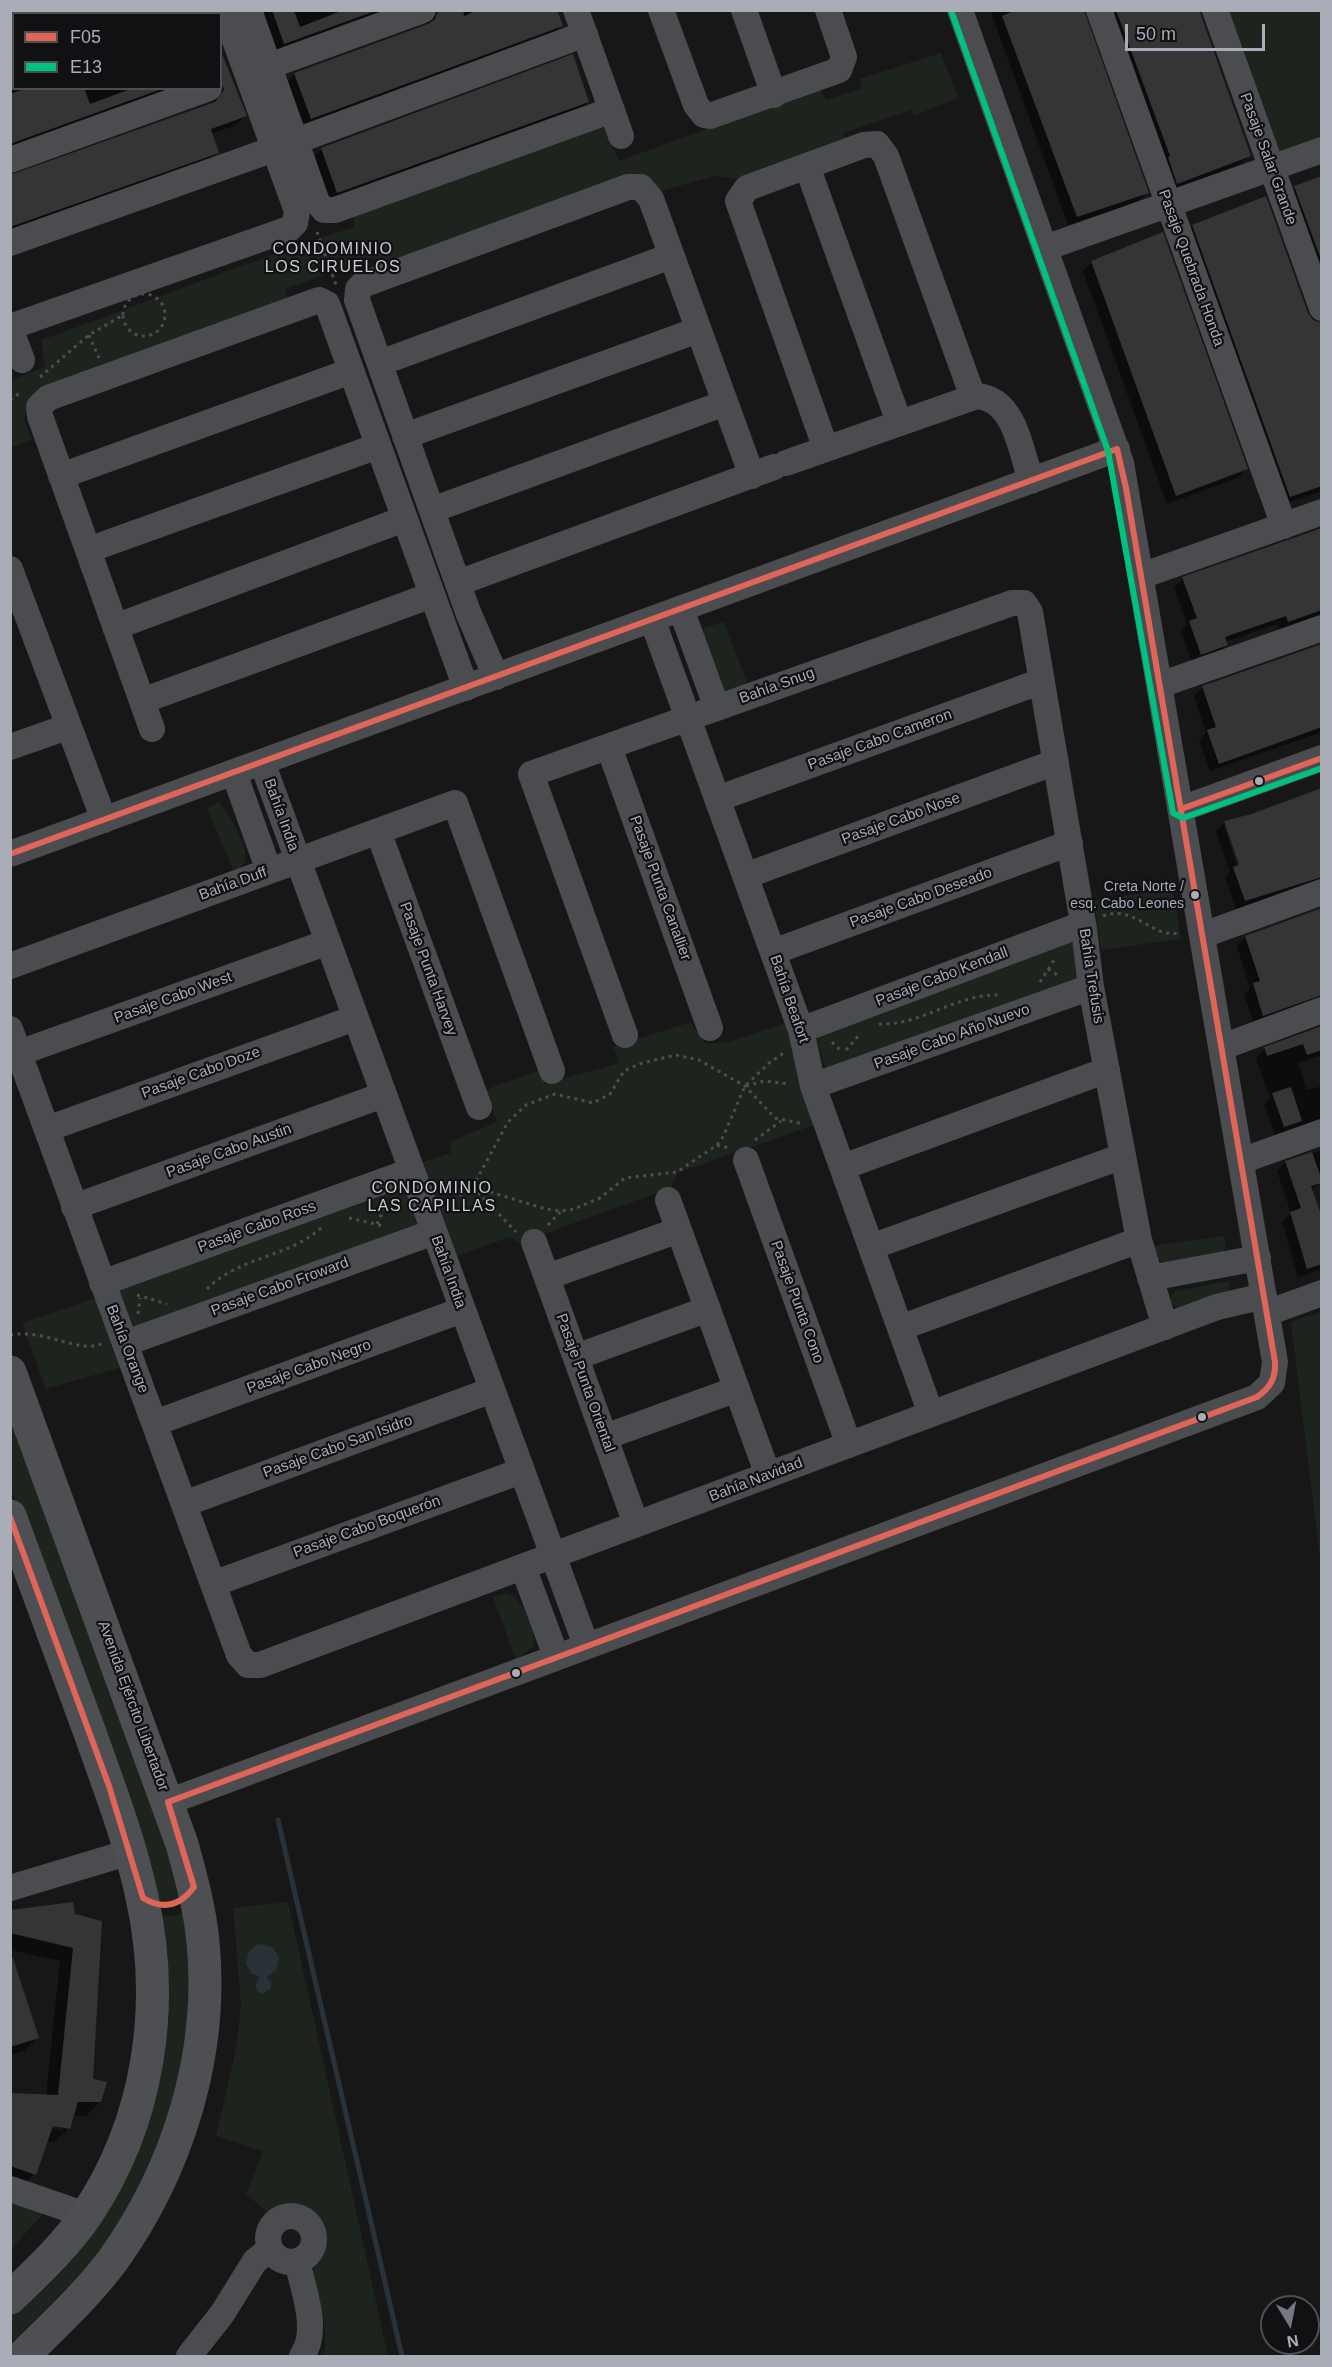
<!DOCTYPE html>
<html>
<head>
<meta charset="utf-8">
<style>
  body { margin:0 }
  #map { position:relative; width:1332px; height:2367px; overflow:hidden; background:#171717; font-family:Helvetica,sans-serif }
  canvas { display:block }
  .frame { position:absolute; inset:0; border:12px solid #a8adb8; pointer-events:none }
  .legend { position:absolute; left:12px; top:12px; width:210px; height:78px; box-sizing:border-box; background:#111113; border:2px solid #4d4f55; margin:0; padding:8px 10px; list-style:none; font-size:18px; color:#a8adb8 }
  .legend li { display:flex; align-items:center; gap:12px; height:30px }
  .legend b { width:30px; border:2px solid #4d4f55 }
  .north { position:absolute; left:1260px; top:2295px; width:60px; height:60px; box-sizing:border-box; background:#111113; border:2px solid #4d4f55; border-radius:50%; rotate:170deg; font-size:16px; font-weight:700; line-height:24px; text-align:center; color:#a8adb8 }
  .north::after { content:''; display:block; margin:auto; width:21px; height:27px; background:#757880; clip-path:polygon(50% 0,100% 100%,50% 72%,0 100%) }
  .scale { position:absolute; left:1125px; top:24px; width:140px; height:27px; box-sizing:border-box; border:3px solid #a8adb8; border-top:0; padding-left:8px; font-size:18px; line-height:21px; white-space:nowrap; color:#a8adb8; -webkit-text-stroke:4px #111113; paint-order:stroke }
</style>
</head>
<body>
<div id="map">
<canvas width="1332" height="2367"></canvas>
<div class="frame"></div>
<ul class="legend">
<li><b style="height:8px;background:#df6559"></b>F05</li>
<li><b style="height:8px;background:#00c27f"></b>E13</li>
</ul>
<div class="north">N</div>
<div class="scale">50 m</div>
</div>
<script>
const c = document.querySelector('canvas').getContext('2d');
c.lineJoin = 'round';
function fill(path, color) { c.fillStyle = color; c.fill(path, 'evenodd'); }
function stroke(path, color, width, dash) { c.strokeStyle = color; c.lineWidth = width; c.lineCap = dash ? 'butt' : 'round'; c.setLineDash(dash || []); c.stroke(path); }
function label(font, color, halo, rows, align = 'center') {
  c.font = font + ' Helvetica,sans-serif'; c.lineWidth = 4.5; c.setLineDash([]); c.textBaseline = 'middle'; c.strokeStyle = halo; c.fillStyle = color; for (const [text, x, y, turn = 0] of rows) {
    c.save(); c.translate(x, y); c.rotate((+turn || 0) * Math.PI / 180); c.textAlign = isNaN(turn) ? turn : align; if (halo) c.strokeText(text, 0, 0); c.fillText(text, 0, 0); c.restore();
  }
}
fill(new Path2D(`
  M1225 11H1321V144L1277 153Z
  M941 53 958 98 914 116 911 110 843 133 847 142 741 179 714 176 379 271 374 257 285 289 290 305 33 400 24 418 32 440 11 447V380L45 367 41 340C146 303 248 261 354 227V214L602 125 619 161 819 88 826 100 862 88 860 79Z
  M724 622 749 687 730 694 721 689 702 638 704 628Z
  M219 802C228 813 251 849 244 863 242 867 237 871 235 874L207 808Z
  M1173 889 1181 939 1101 950 1094 900Z
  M1072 936 1078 985 827 1074 815 1032Z
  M691 1022 705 1043 729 1042 785 1023 800 1064 814 1125 678 1173 670 1188 520 1243 509 1237 452 1258 416 1164 451 1153 450 1142 497 1122 485 1090 538 1071 545 1084 619 1063 613 1047Z
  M409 1179 423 1230 134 1335 115 1283Z
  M1224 1236 1226 1248 1223 1253 1162 1263 1154 1257 1152 1246Z
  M1229 1281V1293L1179 1311 1169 1300 1175 1291Z
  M99 1297 126 1366 46 1389 22 1323Z
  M1321 1312H1322L1321 1567 1291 1322Z
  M10 1407 185 1893C174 1902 167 1904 153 1898L11 1489Z
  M507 1593C524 1600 535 1629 534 1646L516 1660 493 1597Z
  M288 1902 388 2356H323C332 2329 314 2302 313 2275 313 2265 321 2259 322 2250 328 2219 294 2211 271 2215L246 2194 263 2151 216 2136 236 2049 241 2005 233 1908Z
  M192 1908 193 2041 138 2209 11 2356V2315L34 2292 112 2192 157 1913C171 1919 179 1917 192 1908Z
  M11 2174 62 2193 11 2249Z`), '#1d241e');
fill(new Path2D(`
  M258 1944 272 1947 279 1957 276 1970 266 1977 271 1982V1988L263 1994 258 1992 255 1986 260 1977 252 1974 246 1964 249 1951Z`), '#2a3239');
fill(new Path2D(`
  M18 10H170V14H14V73L10 72V13Z
  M260 10H390L275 52Z
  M426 10H556L561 26 552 35 302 127 286 83 295 74 427 26 429 15Z
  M990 10H1082L1147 193 1138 202 1068 225Z
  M1103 10H1198L1250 155 1241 164 1168 191Z
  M220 53 245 116 236 125 211 134 218 152 209 161 10 233V176L213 104 215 93 220 88Z
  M19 88H177L10 150V92Z
  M588 102 579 111 328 201 313 158 322 149Z
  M1322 178V295L1286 197 1295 188Z
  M1193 226 1318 324H1322V491L1282 505 1184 235Z
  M1092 262 1246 469 1237 478 1167 504 1083 271Z
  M1322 530V614L1279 630 1277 624 1225 642 1226 645 1217 654 1192 663 1181 631 1187 624 1174 587 1183 579Z
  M1322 646V732L1210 771 1199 740 1206 733 1194 696 1202 688Z
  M1322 790V889L1308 886 1236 909 1225 877 1230 872 1216 831 1225 822ZM1224 825H1227L1242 872 1239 873Z
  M1322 910V1006L1254 1024 1244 994 1250 988 1237 946 1245 937Z
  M1322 1028V1055L1298 1063 1307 1090 1322 1086V1130L1314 1122 1275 1135 1264 1104 1270 1098 1256 1058 1265 1049Z
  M1322 1150 1321 1182 1311 1192 1322 1222V1269L1298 1277 1282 1222 1291 1213 1277 1171 1286 1162Z
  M72 1903 91 2080 100 2102 86 2116 73 2115 68 2129 54 2142 46 2141 34 2174 21 2188 10 2184V2094L46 2096 60 1961 10 1950V1911ZM46 2124 62 2126V2130L45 2127Z
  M10 1954 38 2037 24 2051 10 2055Z`), '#0007');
stroke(new Path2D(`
  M278 1820 402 2356`), '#2a3239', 5);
fill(new Path2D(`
  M272 10H294L300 27 344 10H378L284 44Z
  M438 10H463L464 16 478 10H557L563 26 311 119 294 73 428 24 435 19Z
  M1016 10H1084L1149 193 1077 217 1002 16Z
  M1116 10H1199L1251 156 1177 184 1168 157 1170 156Z
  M222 54 247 116 211 129 219 153 10 227V175L215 102 224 90 220 79Z
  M573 54 589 102 337 193 321 148Z
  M27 88H84L90 104 133 88H164L10 144V94Z
  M1322 176V262L1294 186Z
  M1266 196 1308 313 1313 320 1322 323V486L1290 497 1192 225Z
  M1163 232 1248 469 1176 496 1091 261Z
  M1322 528V610L1288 622 1286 616 1225 637 1228 645 1201 655 1189 621 1197 618 1182 577Z
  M1322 644V727L1219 764 1207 730 1216 727 1202 686Z
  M1322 788V877L1245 901 1233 867 1239 865 1224 821 1251 814Z
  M1322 908V995L1263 1016 1253 983 1260 981 1245 936Z
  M1322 1026V1050L1307 1055 1303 1044 1267 1056 1264 1047Z
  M1291 1087 1302 1121 1284 1127 1272 1093Z
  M1312 1152 1322 1180V1183L1311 1186 1322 1218V1264L1307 1269 1290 1212 1301 1208 1285 1161Z
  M73 1902 75 1914 102 1921 93 2079 107 2082 101 2102H78L70 2129 53 2126 36 2175 10 2166V2093L58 2095 73 1948 10 1933V1910Z
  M13 1958 39 2038 10 2047V1959Z`), '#353536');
stroke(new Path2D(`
  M317 232 336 285
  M123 315a21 21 0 1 1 42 0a21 21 0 1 1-42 0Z
  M89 335 99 358
  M40 377 89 335 123 315
  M10 400 21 392
  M1103 916C1126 907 1142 924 1162 932 1168 934 1175 933 1181 934
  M1048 969 1059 976
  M1040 982 1056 957
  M879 1024C921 1026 957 993 1000 995
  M832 1042 842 1052
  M846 1050 861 1033
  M746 1086 764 1081 790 1084
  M755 1140 781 1121
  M717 1145 729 1148
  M439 1183 464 1184 546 1209 561 1211 574 1209 600 1198 625 1178 677 1172 717 1145 723 1137 745 1086 769 1063 785 1052
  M473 1187 516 1232
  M448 1205 473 1186 508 1122 526 1105 555 1094 593 1103 610 1094 624 1071 642 1063 676 1055 699 1060 745 1086 775 1118 804 1124
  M349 1218 384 1226
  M377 1224 387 1203
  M548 1225 561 1211
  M207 1289C239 1256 290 1258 323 1226
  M137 1295 167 1304
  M138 1314 140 1298
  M10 1335C44 1328 80 1355 103 1343`), '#4d4e52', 3, [3, 4.5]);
stroke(new Path2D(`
  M249 10 317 202 324 210H335L612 110
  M576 10 621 136
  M661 10 696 105 704 115 710 116 839 70 844 57 828 10
  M744 10 774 95
  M1099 10 1284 526
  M1215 10 1322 308
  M185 14 193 10
  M269 66 423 10
  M10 77 14 76
  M296 141 585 34
  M10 160 209 88
  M807 166 899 422
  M10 243 274 149
  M1045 248 1322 150
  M10 327 289 229 295 223 297 211 224 10
  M10 328 22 360
  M380 363 671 256
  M405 436 698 330
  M826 449 738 201 747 188 864 145 877 144 886 156 973 397
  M786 463 977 396C1015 399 1021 451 1031 481
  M61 476 351 371
  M432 510 725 403
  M88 550 378 446
  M10 569 104 820
  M1141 576 1322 512
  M458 583 774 467
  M681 609 717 708
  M652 619 801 1030 813 1086 931 1414
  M115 627 404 519
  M496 677 468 612 357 300 358 289 362 285 628 187H641L651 199 752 476
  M1160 685 1322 628
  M142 701 432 595
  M152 729 40 416 39 407 48 398 319 300 327 304 329 309 466 688
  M10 747 67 727
  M609 747 710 1028
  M262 762 586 1645
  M234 773 269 871
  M717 799 1042 681
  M1181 809 1322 758
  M378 831 479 1107
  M10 854 1117 449
  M745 876 1056 762
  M1203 935 1322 892
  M773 952 1070 843
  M10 966 455 803 552 1071
  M10 1029 239 1655 248 1665H260L1217 1307 1264 1296
  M801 1030 1083 924
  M625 1035 531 774 1012 603H1024L1030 612 1084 929 1091 987 1139 1240 1165 1327
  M1222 1047 1322 1010
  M19 1053 328 942
  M813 1086 1091 987
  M47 1129 355 1018
  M746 1160 849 1445
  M1241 1161 1322 1132
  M843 1167 1107 1070
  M668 1200 768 1475
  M74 1207 383 1095
  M534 1242 636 1524
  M871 1247 1123 1156
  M547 1277 679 1230
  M1150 1278 1258 1258
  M102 1283 411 1171
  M1267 1313 1322 1293
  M900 1328 1139 1240
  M126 1343 434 1232
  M576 1357 708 1309
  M155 1423 462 1310
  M605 1437 737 1389
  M184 1504 492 1390
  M523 1567 556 1656
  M213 1584 521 1471
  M168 1802 1257 1397 1272 1383 1275 1362 1121 463 960 10
  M10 1888 130 1852
  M10 2189 86 2215
  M268 2239a23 23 0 1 1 46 0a23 23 0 1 1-46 0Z
  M297 2261C303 2289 320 2331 302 2356
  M189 2356 222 2314 255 2261 270 2249`), '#4b4c50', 26);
stroke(new Path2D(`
  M10 1372 182 1844C191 1877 200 1909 203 1942 214 2054 178 2169 113 2260 87 2295 54 2325 23 2356
  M10 1516C37 1588 63 1661 90 1733 109 1787 130 1841 142 1897 166 2006 149 2121 87 2214 66 2245 37 2272 10 2298`), '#4d4f52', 33);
stroke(new Path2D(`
  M1181 809 1322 758
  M10 854 1117 449
  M10 1517 109 1786 143 1898C163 1910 180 1906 194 1887L168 1802 1257 1397C1270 1388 1276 1378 1275 1362L1126 488 1117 449`), '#df6559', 6);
stroke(new Path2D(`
  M952 13 1108 451 1173 813 1183 818 1322 768`), '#00c27f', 6);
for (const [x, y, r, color] of [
  [1259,781,5,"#a8adb8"],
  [1195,895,5,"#a8adb8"],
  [1202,1417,5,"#a8adb8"],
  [516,1673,5,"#a8adb8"]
]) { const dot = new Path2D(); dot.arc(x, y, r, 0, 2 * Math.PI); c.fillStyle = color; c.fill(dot); stroke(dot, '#111113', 2); }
label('14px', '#a8adb8', '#111113', [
  ["Creta Norte /",1184,887],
  ["esq. Cabo Leones",1184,904]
], 'right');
label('15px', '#a8adb8', '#111113', [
  ["Pasaje Salar Grande",1268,159,70],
  ["Pasaje Quebrada Honda",1191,268,70],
  ["Bahía Snug",777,686,-20],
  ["Pasaje Cabo Cameron",880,740,-20],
  ["Bahía India",281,815,70],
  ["Pasaje Cabo Nose",901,819,-20],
  ["Bahía Duff",233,884,-20],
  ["Pasaje Punta Canallier",660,888,70],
  ["Pasaje Cabo Deseado",921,898,-20],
  ["Pasaje Punta Harvey",428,969,70],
  ["Bahía Trefusis",1091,976,81],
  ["Pasaje Cabo Kendall",942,977,-21],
  ["Pasaje Cabo West",173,998,-20],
  ["Bahía Beafort",789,999,71],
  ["Pasaje Cabo Año Nuevo",952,1037,-20],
  ["Pasaje Cabo Doze",201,1073,-20],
  ["Pasaje Cabo Austin",229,1151,-20],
  ["Pasaje Cabo Ross",257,1227,-20],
  ["Bahía India",448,1272,70],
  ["Pasaje Cabo Froward",280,1287,-20],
  ["Pasaje Punta Cono",797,1302,70],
  ["Bahía Orange",127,1349,69],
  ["Pasaje Cabo Negro",309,1367,-20],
  ["Pasaje Punta Oriental",585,1383,70],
  ["Pasaje Cabo San Isidro",338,1447,-20],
  ["Bahía Navidad",756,1480,-21],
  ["Pasaje Cabo Boquerón",367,1527,-20],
  ["Avenida Ejército Libertador",133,1706,70]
]);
c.letterSpacing = '1.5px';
label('16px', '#c9ccd4', '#111113', [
  ["CONDOMINIO",333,250],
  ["LOS CIRUELOS",333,268],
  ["CONDOMINIO",432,1189],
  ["LAS CAPILLAS",432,1207]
]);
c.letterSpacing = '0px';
</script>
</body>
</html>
